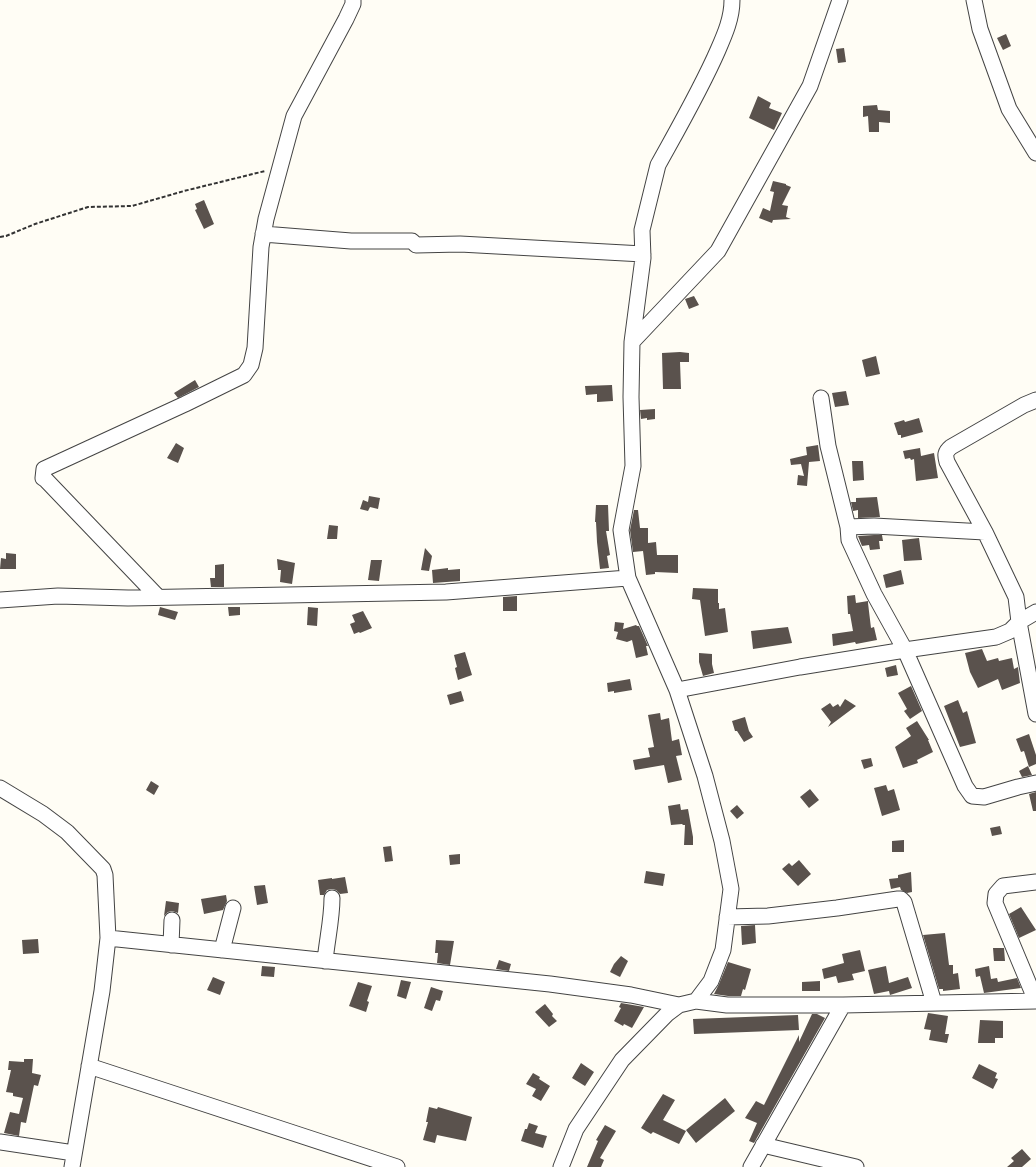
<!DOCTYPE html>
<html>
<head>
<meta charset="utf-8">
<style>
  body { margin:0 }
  canvas { display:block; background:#fffdf5 }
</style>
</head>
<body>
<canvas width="1036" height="1167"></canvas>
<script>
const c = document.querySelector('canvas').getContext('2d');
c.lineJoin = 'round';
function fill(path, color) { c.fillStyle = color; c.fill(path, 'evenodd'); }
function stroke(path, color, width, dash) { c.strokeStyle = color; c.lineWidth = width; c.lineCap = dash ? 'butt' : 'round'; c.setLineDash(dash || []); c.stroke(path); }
fill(new Path2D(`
  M1006 34 1011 46 1003 50 997 38Z
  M844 48 846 62 838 63 836 49Z
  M758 96 771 103 769 108 782 113 774 130 749 118Z
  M877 105 878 110 890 111V123L879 122V132H869L868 116 863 117V106Z
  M773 181 786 184V185L791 187 782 205 788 206 786 217 791 219 773 220 772 223 759 218 763 208 770 211 774 192 770 191Z
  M204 200 214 224 204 229 195 210 197 209 195 204Z
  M694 296 699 305 689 309 685 299Z
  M680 352 689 353V362H680L681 389H663L662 353Z
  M876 356 880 374 866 377 862 360Z
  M195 380 199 387 178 398 174 393Z
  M612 385 613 401 597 402V394L586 395 585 386Z
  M846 391 849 405 835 407 832 393Z
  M655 409V419L647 420V418L641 419 640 410Z
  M919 418 923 432 901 438V435H898L894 423 904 420 905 422Z
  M176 443 184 448 178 463 167 458Z
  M818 445 820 461 809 462 807 486 797 485 798 475 804 476 801 464 791 465 790 459 807 455 806 447Z
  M920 448 921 456 934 453 938 478 916 481 914 459 911 460 910 458 905 459 903 451Z
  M852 461H863L864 480 853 481Z
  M369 496 380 498 378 509 370 507 368 511 360 509 363 500 368 502Z
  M877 497 880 517 858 518V510L853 511 851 502H856V498Z
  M596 505H608L609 531H606L610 555 607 556 609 568 600 569 597 542 596 522H595Z
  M634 510H638L640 528H648V543L656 542 657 555H678V573L655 572V574L646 575 643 551 633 552 630 530Z
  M329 525 338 526 337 539H327Z
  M874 535H882L883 541H879L880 549 870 550 869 545 862 546 858 536Z
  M919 538 922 560 904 561 902 540Z
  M425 548 432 556 429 571 421 570Z
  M6 553 16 554V569H0L1 558 6 559Z
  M277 559 295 563 292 584 280 582 281 570H278Z
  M371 560H382L379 581 368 580Z
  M224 564V587H211L210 578H215V565Z
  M448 568V570L460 569V581L433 583 432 570Z
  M901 570 904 584 886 588 883 575Z
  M693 588 718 589V603H719V609L725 608 728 632 705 636 700 600 692 599Z
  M855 595 856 603 868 601V603L871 628 874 627 877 640 856 644 855 642 833 646 832 634 853 631 850 614H848L847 596Z
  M517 596V611H503V597Z
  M160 607 178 612 175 620 158 615Z
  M228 607H240V615L229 616Z
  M308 607 318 608 317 626 307 625Z
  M363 611 372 628 360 633 359 632 354 634 350 624 355 622 352 615Z
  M615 622 624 623 623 629 636 625 637 626H639L648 646H646L648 655 636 658 632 640 627 642 616 639 618 632 614 631Z
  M788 627 792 643 753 649 751 631Z
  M982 649 987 661 998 658 999 661 1012 658 1014 669 1018 667 1020 683 1002 690 998 679 978 688 970 672 965 653Z
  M465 652 472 675 458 680 455 668 457 667 454 655Z
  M699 653 712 654V664L714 673 703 676 699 662Z
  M896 665 898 675 887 677 885 668Z
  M630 679 632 690 614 693V691L608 692 607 683Z
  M911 686 922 711 910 719 904 711 907 709 898 693Z
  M461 691 464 701 450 705 447 695Z
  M845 699 856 706 828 727 831 722 821 709 830 703 833 707 838 704 840 707Z
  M958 700 963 713 967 711 976 743 960 747 944 706Z
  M660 713 661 720 669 718 672 741 679 739 682 755 676 756 682 780 668 783 664 765 635 770 633 760 650 757 648 748 654 747 648 715Z
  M745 717 749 731 753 737 744 742 737 731H735L732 721Z
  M917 721 929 740H928L933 752 917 760 918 763 903 768 895 747 911 736 906 728Z
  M1029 734 1036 755V764L1029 767 1024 751 1021 752 1016 739Z
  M871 758 873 766 864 769 861 760Z
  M1028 766 1032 775 1022 777 1019 771Z
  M151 781 159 786 154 795 146 790Z
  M886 785 888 791 894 789 900 810 882 816 874 788Z
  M810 789 819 800 809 808 800 797Z
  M1036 792V811H1033L1029 794Z
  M680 804 681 810 688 809 693 837V845H684L685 825H683L682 824 671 825 668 806Z
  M737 805 744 813 737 819 730 811Z
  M1000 826 1002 834 992 836 990 828Z
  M904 840V852H892V841Z
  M391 846 393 861 385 862 383 847Z
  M460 854V864L450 865 449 855Z
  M799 860 811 874 798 886 782 869 789 863 792 866Z
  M646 871 665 874 663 886 644 883Z
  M911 872 912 892 907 893 901 890 900 887 891 889 889 879 898 878V875Z
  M345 877 348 893 340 894 336 890 332 889 327 890 324 895H320L318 880 332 878V879Z
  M265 885 268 903 257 905 254 886Z
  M226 895 227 901 223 910 204 914 201 899Z
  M166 901 179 903 178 913 172 911 168 912 164 916Z
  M1021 907 1036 930 1019 938 1009 914Z
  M755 925 756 943 742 945 741 926Z
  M945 933 949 965H953V974L958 973 960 989 943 991V989H939L923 935Z
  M38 939 39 953 23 954 22 940Z
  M436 940 454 941 450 965 437 963 438 953H435Z
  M993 948H1004L1005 961H994Z
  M860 950 865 971 852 974 854 980 838 983 836 976 824 979 822 969 844 963 842 954Z
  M621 956 628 961 620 977 610 972 614 964Z
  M499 960 511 964 509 971 496 969Z
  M728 962 751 969 745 990 743 989 741 996H728L714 994 719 984Z
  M262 966 275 967 274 977 261 976Z
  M886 966 889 983 908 977 912 988 890 995 889 991 874 994 868 970Z
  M989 966 991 979 997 978 998 982 1017 978 1021 988 984 993 980 976 976 977 975 969Z
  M213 977 225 982 220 995 207 990Z
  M401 980 411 982 406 999 397 996Z
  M820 981V991H802V982Z
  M358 982 372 986 367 1001 369 1002 366 1012 349 1006Z
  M431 987 443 991 440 1001 436 1000 432 1011 424 1008Z
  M621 1003 644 1007 632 1028 624 1024 623 1026 614 1021 621 1008 619 1007Z
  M545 1004 553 1014 552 1016 557 1021 549 1027 535 1012Z
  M928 1013 948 1016 945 1034H949L947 1043 929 1040 931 1030 924 1029Z
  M812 1014H817L825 1018 754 1143 749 1141 757 1123 745 1118 756 1101 764 1105 799 1035V1042Z
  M798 1015 799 1030 694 1034 693 1019Z
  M980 1020 1003 1021V1038H995V1043H978Z
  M24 1059H33L32 1073 41 1075 38 1086 34 1085 26 1123 21 1122 19 1136 4 1133 10 1112 19 1114 23 1098 13 1096V1093L6 1092 11 1070H8L9 1061 24 1062Z
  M581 1063 594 1072 585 1086 572 1078Z
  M979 1064 997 1073 995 1078 998 1079 993 1089 972 1078Z
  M533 1073 540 1077 539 1079 550 1086 541 1101 532 1096 536 1089 526 1084Z
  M663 1094 675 1100 663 1120 686 1131 679 1144 653 1132 651 1134 641 1128Z
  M725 1098 735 1111 696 1143 686 1130Z
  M429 1107 437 1109 438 1107 472 1117 466 1141 437 1135 435 1143 423 1140 428 1122H426Z
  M529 1123 538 1126 535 1133 547 1136 543 1148 521 1141 525 1129H527Z
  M605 1125 616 1131 600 1158 604 1160 601 1167H587L598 1141 596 1140Z
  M1022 1149 1031 1159 1022 1167H1007L1014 1161 1011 1158Z`), '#5a524d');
const minor = new Path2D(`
  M974 0 980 29 1009 109 1036 153
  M263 234 351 241H412L416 245 460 244 643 254
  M632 342 643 258 642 230 658 165C679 127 701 89 718 50 725 34 732 18 732 0
  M821 398 828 446 848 527
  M1036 400 1024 405 951 447C945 452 945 455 947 462L985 532 1016 597 1019 622 1036 714
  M985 532 874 526 848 527 849 540 874 594 905 650 965 786 972 796 984 797 1018 787 1036 783
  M158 597 46 480 43 478 44 469 185 404 244 375 251 365 255 348 261 247 266 219 294 116 346 19 353 4V0
  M0 600 58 596 128 598 446 592 628 578
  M677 690 800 667 905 650 996 637 1010 631 1019 622 1036 612
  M0 788 43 814 67 832 103 869 105 875 108 938 102 991 72 1167
  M727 917 768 916 837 908 898 899H901L904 902 934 1003
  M108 938 550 984 631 995 679 1005
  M171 945 172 920
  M222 950 233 908
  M325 961C327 940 332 919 332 898
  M696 1001 727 1005H843L1036 1001 995 903 996 894 1003 886 1036 882
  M89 1066 397 1167
  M0 1142 74 1153
  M763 1145 856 1167
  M561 1167 576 1129 622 1060 667 1014 679 1005 696 1001 711 981 723 950 731 889 722 841 705 776 677 690 628 578 621 530 633 466 631 397 632 342 718 251 810 86 840 0
  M751 1167 843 1005`);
stroke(minor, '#444', 17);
stroke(new Path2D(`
  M0 237 6 236 35 224 88 207 132 206 184 191 265 171`), '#333', 2, [4, 2]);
stroke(minor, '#fff', 15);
</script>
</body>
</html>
